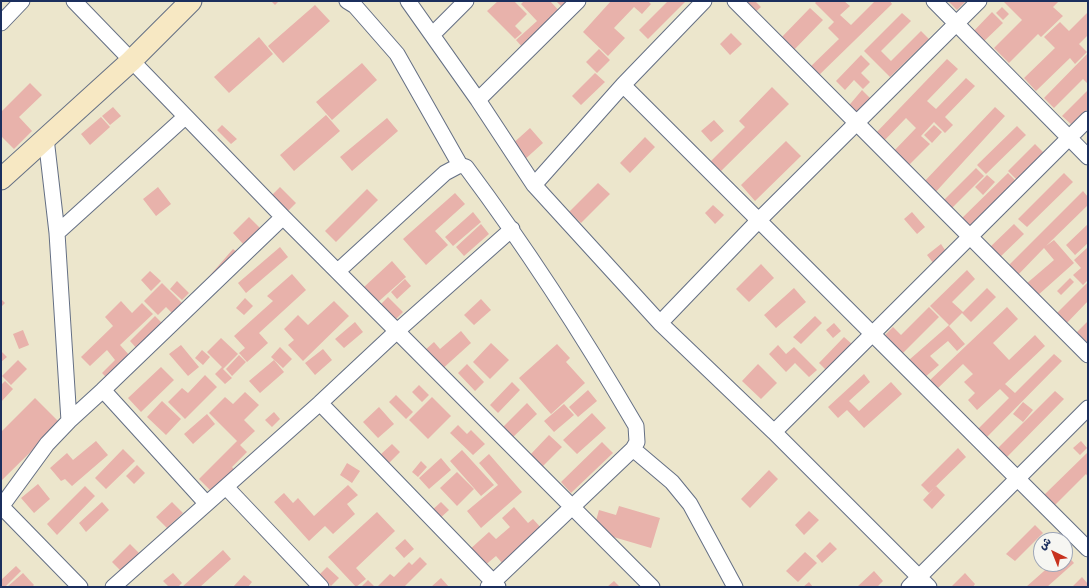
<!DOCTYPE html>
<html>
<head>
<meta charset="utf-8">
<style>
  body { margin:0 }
  #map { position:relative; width:1089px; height:588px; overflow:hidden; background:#ece6cc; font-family:"Comic Neue","Playpen Sans Arabic",sans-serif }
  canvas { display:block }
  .frame { position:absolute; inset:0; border:2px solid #1b2f5e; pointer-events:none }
  .north { position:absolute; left:1033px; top:532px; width:40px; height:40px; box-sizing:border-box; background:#f6f6f2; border:1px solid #9ea6b7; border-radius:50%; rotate:317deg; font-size:11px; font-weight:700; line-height:16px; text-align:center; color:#1b2f5e }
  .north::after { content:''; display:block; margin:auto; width:14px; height:18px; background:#c8321e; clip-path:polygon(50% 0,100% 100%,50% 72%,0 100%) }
</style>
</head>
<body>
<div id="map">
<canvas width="1089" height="588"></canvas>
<div class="frame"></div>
<div class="north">ش</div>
</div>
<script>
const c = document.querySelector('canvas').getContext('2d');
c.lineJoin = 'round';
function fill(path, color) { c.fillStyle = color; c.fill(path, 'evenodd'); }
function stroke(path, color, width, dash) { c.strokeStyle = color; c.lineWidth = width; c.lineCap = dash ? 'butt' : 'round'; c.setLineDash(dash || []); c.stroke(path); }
fill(new Path2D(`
  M271 1H279L275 5Z
  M498 1H514L527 14 515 26 522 33 515 39 487 11Z
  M524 1H550L562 14 523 48 516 40 537 21 521 4Z
  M556 1H569L563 8Z
  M611 1H648L651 4 642 14 634 7 614 28 625 38 608 56 583 32Z
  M668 1H686L648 39 639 30Z
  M743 1H755L761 7 751 16Z
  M817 1H844L850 6 840 15 851 25 875 1H890L892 4 816 78 807 70 839 39 828 28 834 22 815 3Z
  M948 1H966L957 10Z
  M1003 1H1059L1053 7 1063 16 1041 37 1038 34 1009 63 994 48 1022 20Z
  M315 5 330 21 283 63 268 46Z
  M1002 7 1009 14 1003 20 996 13Z
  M810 8 823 20 791 53 778 41Z
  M992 12 1003 23 979 46 969 36Z
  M1088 12V35L1079 44 1087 52 1075 64 1070 58 1036 91 1024 78 1055 48 1044 37 1060 22 1069 31Z
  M902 13 911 21 881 51 891 61 921 31 929 39 890 77 864 51Z
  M731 33 742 44 730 55 720 44Z
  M259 37 273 54 229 93 214 77Z
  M599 49 610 60 597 73 586 62Z
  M1088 53V84L1083 79 1054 108 1044 98Z
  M861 55 870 64 861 73 870 82 863 89 854 80 845 90 836 81Z
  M947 59 958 69 927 101 936 109 966 78 975 86 945 117 953 125 945 133 934 122 921 136 930 144 906 168 891 154 916 128 906 118 881 144 873 136Z
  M362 63 377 80 332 120 316 102Z
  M595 73 605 82 581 105 572 96Z
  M30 83 42 95 19 117 32 131 14 149 2 137 1 138V112Z
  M772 87 789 104 719 173 709 163 745 127 739 121Z
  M862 90 871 99 855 117 846 109Z
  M1088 90V109L1072 125 1062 116Z
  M113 107 121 116 110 125 102 116Z
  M995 107 1005 116 933 195 922 184Z
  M326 115 340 131 294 171 280 155Z
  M101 117 110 127 90 145 81 134Z
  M387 118 398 131 352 171 340 157Z
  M714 120 724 131 711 142 701 131Z
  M222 125 237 139 231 144 217 130Z
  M934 125 942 132 932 143 924 135Z
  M1017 126 1026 135 986 174 977 165Z
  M530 128 543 143 523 161 510 146Z
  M645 137 655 147 630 173 620 163Z
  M786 141 801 156 755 201 741 185Z
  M1035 144 1046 155 1019 182 1008 171Z
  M976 168 984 176 949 211 941 203Z
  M1008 173 1017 182 968 230 959 221Z
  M1064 173 1073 182 1027 227 1018 219Z
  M987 175 995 182 983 195 975 187Z
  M598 183 610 194 581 223 569 212Z
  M158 187 171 204 156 216 143 199Z
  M280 187 296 203 285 214 269 198Z
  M367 189 378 200 336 242 325 231Z
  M1083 191 1088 197V205L1046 246 1054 240 1074 263 1037 296 1026 284 1054 260 1044 248 1015 278 1006 268Z
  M455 193 465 204 435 231 448 245 426 265 403 239Z
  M713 205 724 215 715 224 705 213Z
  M473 212 481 222 453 246 445 237Z
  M912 212 925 227 917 234 904 219Z
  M249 217 262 230 245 246 233 233Z
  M481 224 489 234 464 256 456 247Z
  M1014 224 1024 234 998 259 988 249Z
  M1088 224V243L1075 255 1066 245Z
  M941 244 947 253 934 264 927 255Z
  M280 247 288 257 246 293 238 283Z
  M1088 247V280L1083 285 1073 275 1081 268 1074 260Z
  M233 249 242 256 215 288 206 280Z
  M392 261 406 277 378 302 364 287Z
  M761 264 774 278 749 302 736 289Z
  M967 270 975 279 952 302 963 312 987 288 996 297 971 322 962 313 949 326 965 344 957 351 948 341 930 356 939 365 924 378 909 360 949 325 930 306Z
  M150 271 161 281 151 291 141 280Z
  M292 274 306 290 259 333 268 343 247 362 239 353 245 348 234 336 273 301 267 296Z
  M1070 278 1074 282 1061 295 1057 291Z
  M405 279 411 286 397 299 391 292Z
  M177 281 189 293 182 300 170 289Z
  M1088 282V301L1064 326 1054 316Z
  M162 283 183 304 173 314 166 307 158 315 144 301Z
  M794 288 806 302 776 328 764 315Z
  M388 297 403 312 393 322 378 307Z
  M245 298 253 306 244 315 236 308Z
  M1 299 5 303 1 307Z
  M481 299 491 310 474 325 464 315Z
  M121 301 132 313 142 303 153 314 120 345 131 357 108 379 102 373 115 360 107 350 90 366 81 357 113 326 105 317Z
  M334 301 349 316 303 361 288 345 294 340 284 329 298 315 308 325Z
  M929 307 939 317 902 354 884 336 893 327 901 335Z
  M1007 307 1018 319 993 343 1009 360 1035 335 1045 346 1005 384 1015 393 1054 354 1062 361 986 438 978 429 1009 398 1000 389 977 410 968 400 975 393 964 382 973 374 963 364 937 389 929 381Z
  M155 316 165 326 139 351 130 341Z
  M815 316 822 323 801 344 793 337Z
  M1088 321V340L1084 344 1074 335Z
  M355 322 363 332 344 348 335 339Z
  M834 323 841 331 833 338 826 330Z
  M23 330 29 345 19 349 13 334Z
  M461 331 471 343 440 371 423 352 434 342 440 349Z
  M844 337 853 345 827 371 819 363Z
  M221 338 238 354 223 369 232 378 225 384 215 374 222 367 207 352Z
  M491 343 509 360 490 379 473 362Z
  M557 344 570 358 566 362 585 383 551 414 519 378Z
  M181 345 199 367 188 376 169 354Z
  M778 345 786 354 794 347 817 370 809 377 795 363 786 372 769 354Z
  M280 347 292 359 283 368 271 357Z
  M323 349 332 360 315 375 305 363Z
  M202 350 210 357 203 365 195 358Z
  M1 351 7 357 1 362Z
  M239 355 246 362 232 376 226 369Z
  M18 360 27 369 11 385 2 376Z
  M274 360 284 372 260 393 249 381Z
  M467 364 484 382 475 391 458 373Z
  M758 364 777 383 761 399 742 381Z
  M161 367 174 380 141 412 128 398Z
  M864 374 870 382 849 401 859 411 891 382 902 394 864 428 847 410 838 418 828 407Z
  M205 375 217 387 185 419 168 402 182 388 188 393Z
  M5 381 13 389 1 402V385Z
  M512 382 520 390 498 413 490 405Z
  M419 385 429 395 422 402 412 392Z
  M588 390 597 401 578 417 569 407Z
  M1055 391 1064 399 1006 458 997 449Z
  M245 392 259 405 244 420 255 431 240 445 247 452 232 467 237 473 215 495 199 479 237 441 209 413 225 397 233 404Z
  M396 395 413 412 406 419 389 402Z
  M432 397 451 416 428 439 409 420Z
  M35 398 60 423 1 481V432Z
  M162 401 181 419 166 435 147 417Z
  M1023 402 1033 410 1023 422 1013 414Z
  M527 403 537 414 510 440 500 430Z
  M564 404 574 415 554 432 544 421Z
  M379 407 394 424 378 438 363 422Z
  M274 412 280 419 272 427 265 420Z
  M592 413 606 428 577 454 563 440Z
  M207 414 215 424 193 444 184 434Z
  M458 425 467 434 471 430 485 444 473 455 450 433Z
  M549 435 562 447 542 467 530 455Z
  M96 441 108 455 72 486 65 479 61 481 50 468 67 453 73 460Z
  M1081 441 1087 448 1080 455 1073 448Z
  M602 442 613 453 571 493 561 482Z
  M392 444 400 452 388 464 380 455Z
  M958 448 966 457 929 493 921 485Z
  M123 449 135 461 106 489 95 478Z
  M462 450 494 485 481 496 450 461Z
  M1088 452V477L1086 474 1055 505 1044 495Z
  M489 454 522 492 481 528 467 511 498 485 479 463Z
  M441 458 451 470 429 489 419 478Z
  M421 461 427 467 418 477 412 472Z
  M347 463 360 471 352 483 340 475Z
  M137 465 145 473 134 484 126 476Z
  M769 470 778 479 750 508 741 499Z
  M457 472 474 489 457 506 440 488Z
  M38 484 50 499 34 513 21 498Z
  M348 485 358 495 347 504 355 514 333 534 325 526 309 541 274 502 284 493 293 503 298 498 314 516Z
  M85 486 95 496 57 535 47 524Z
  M936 486 945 495 932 509 923 500Z
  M102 502 109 510 86 532 79 523Z
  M172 502 183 513 167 528 156 517Z
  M441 502 449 510 438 520 430 512Z
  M619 506 660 518 651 548 593 531 599 510 616 515Z
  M514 507 528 523 533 519 542 529 503 564 496 556 483 567 468 551 489 532 496 539 510 527 502 518Z
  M809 511 819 520 804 535 795 525Z
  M377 512 395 531 356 568 366 579 356 587 328 557Z
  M1035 525 1043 533 1015 561 1006 554Z
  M405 539 414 549 404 558 395 548Z
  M830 542 837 549 822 563 816 556Z
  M130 544 139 553 121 571 112 562Z
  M223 550 231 559 200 587H182Z
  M805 552 817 563 798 582 786 571Z
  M1065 553 1074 563 1047 587H1026L1052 564H1065Z
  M420 557 427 564 404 587H377L390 574 394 577 409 562 412 565Z
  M16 566 21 571 5 587H1V580Z
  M327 567 339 578 331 586 319 575Z
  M874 571 883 581 877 587H857Z
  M23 573 34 585 32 587H7Z
  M173 573 182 583 178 587H169L163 581Z
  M965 573 975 584 973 587H951Z
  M244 575 252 582 248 587H233Z
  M1082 577 1088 584V587H1072Z
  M441 578 449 587H431Z
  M368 580 375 587H361Z
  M614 581 620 587H607Z
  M809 582 813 587H803Z`), '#e8b2ab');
const street = new Path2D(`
  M74 1 283 217 652 587
  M347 1 355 6 397 54 460 165
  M408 1 478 100 534 185 660 323 774 432 929 587
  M735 1 1088 355
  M934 1 1088 157
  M1 23 22 1
  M433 34 466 1
  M623 85 1088 549
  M478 100 578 1
  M534 185 623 85 704 1
  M57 233 185 117
  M338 271 445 173 460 165 466 167C528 250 584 337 636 426L637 442 633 449 488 587
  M660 323 759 220 979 1
  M103 390 283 217
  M320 403 498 587
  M69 421 103 390 206 503
  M774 432 1088 119
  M633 449 672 482 690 504 735 587
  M226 487 321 587
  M1 506 80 587
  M1 507 47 444 69 421 57 233 46 138
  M113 587 320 403 396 332 512 229
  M909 587 1088 408`);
const secondary = new Path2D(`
  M1 179 131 61 191 1`);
stroke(street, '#646f84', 17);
stroke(secondary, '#646f84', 23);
stroke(street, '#fff', 15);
stroke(secondary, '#f7e8c3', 21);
</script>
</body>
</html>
